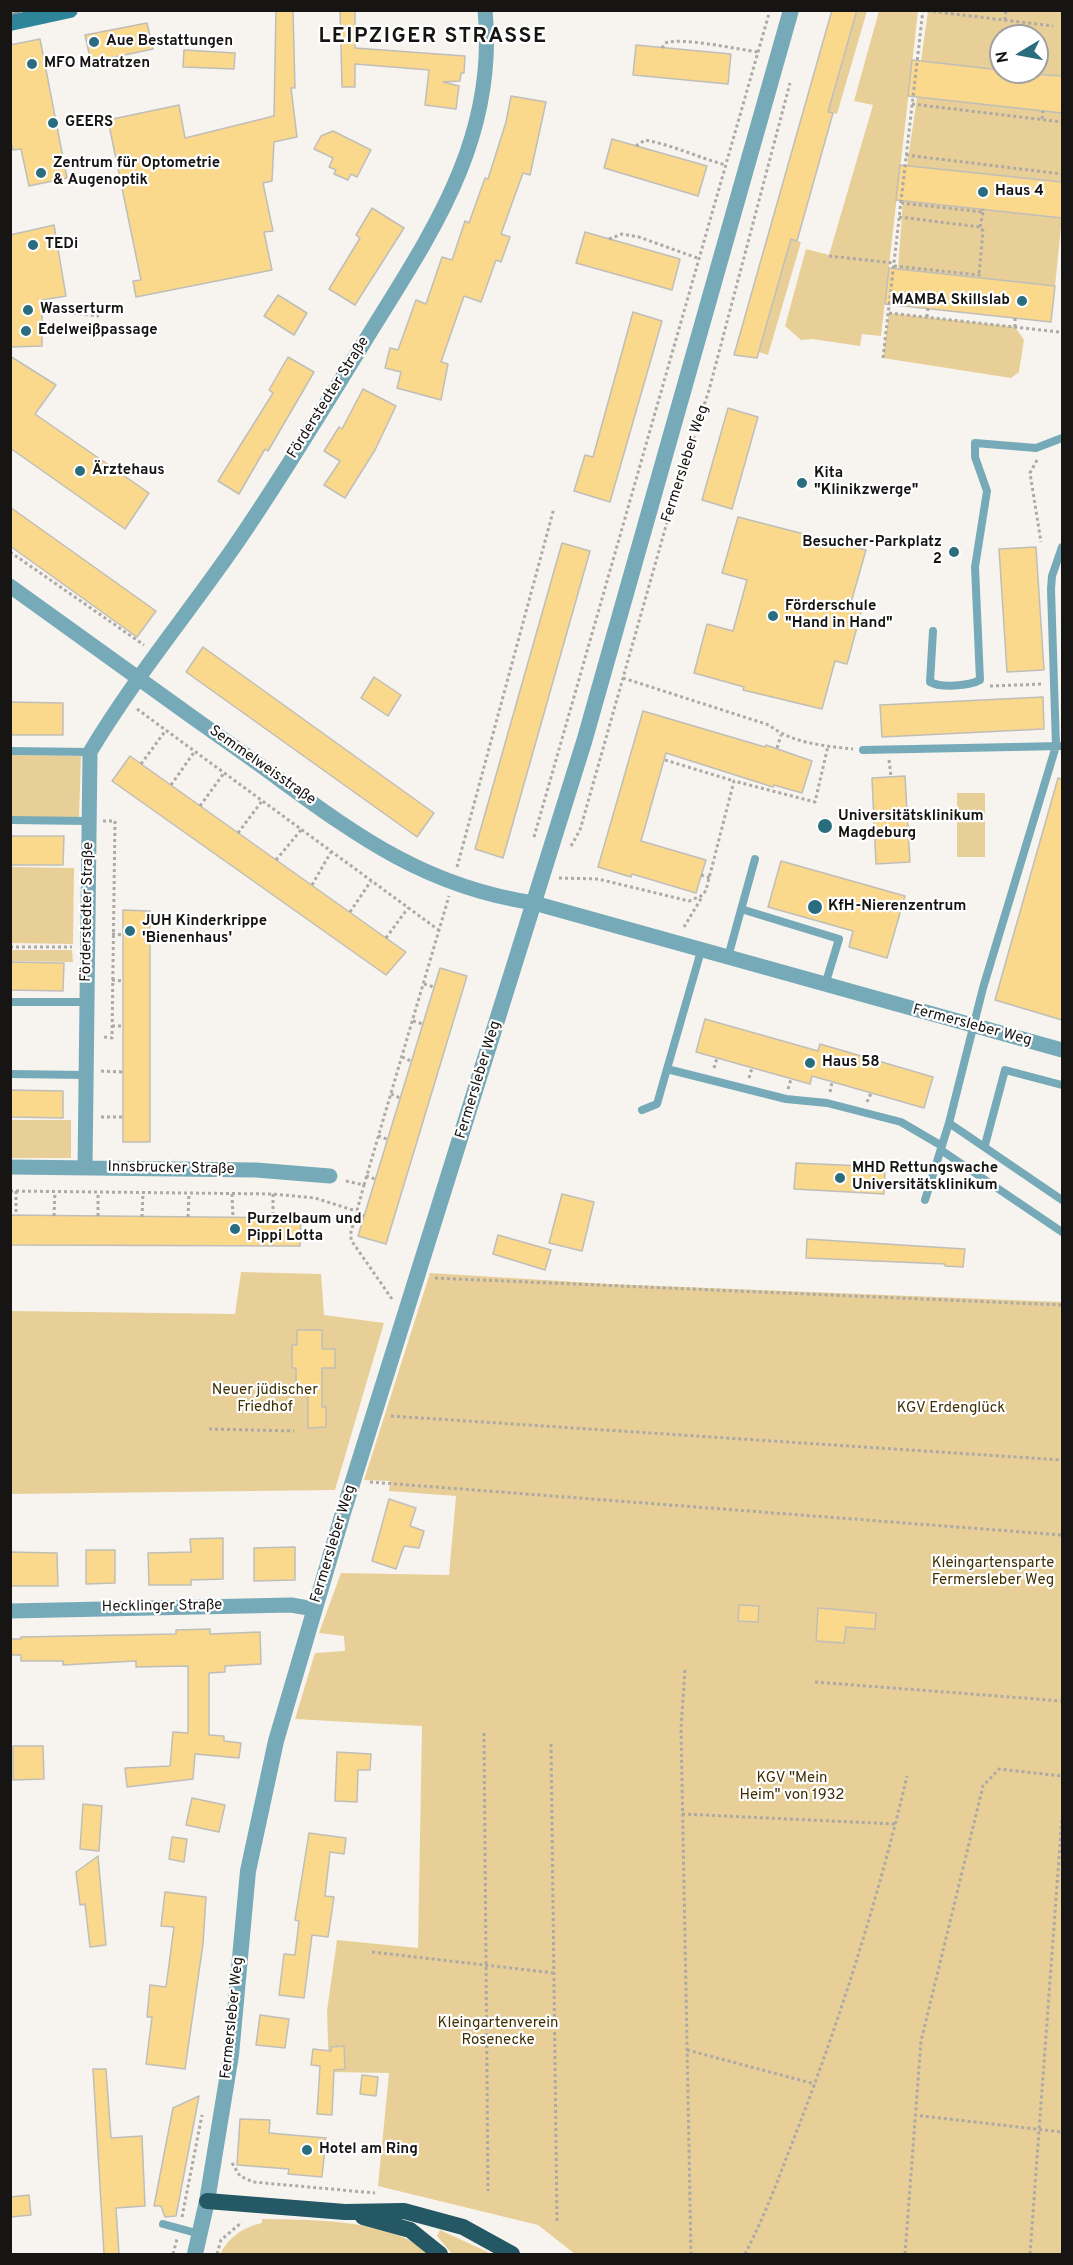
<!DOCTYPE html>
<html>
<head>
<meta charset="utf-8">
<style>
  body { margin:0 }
  #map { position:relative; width:1073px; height:2265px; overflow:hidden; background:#f7f4ef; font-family:Overpass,sans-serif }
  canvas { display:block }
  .frame { position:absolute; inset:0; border:12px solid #161513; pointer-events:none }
  .north { position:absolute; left:989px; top:24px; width:60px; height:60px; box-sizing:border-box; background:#fff; border:2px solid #a2a1a1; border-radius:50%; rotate:260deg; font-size:16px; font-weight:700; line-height:24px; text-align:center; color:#161513 }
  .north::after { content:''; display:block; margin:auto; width:21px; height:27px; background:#296d7e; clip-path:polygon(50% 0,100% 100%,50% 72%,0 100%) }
</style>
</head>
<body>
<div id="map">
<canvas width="1073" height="2265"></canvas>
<div class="frame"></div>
<div class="north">N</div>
</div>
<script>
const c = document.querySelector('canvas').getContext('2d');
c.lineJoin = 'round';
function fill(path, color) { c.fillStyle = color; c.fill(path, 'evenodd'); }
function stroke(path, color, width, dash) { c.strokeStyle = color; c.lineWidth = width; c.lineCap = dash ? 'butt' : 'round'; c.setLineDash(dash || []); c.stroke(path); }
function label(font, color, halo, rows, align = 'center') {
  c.font = font + ' Overpass,sans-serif'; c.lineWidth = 4.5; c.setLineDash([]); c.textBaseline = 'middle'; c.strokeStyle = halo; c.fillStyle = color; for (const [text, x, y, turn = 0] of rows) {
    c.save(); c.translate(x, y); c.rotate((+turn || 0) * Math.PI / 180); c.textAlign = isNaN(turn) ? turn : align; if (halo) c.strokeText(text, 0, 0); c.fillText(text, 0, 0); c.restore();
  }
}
fill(new Path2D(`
  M857 11H867L837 114 828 112Z
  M879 11H918L881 336 862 334 860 346 812 339 801 340 785 326 806 249 829 255 873 105 854 101Z
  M928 11H1062V76L1023 72H1037V36H1001V70L921 61Z
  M917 97 1062 113V182L907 166Z
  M903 201 1062 218 1055 286 898 269Z
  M791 239 801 242 768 355 759 352Z
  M889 313 1015 327 1024 340 1019 372 1011 378 883 358Z
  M11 755 81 756 79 817H11Z
  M957 793H985V857H957Z
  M11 867 74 868 73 944 11 943Z
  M11 950H72L73 962 11 961Z
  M11 1120H71V1158H11Z
  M241 1272 321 1274 324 1315 384 1323 335 1490 11 1494V1311L235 1314Z
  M430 1273 609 1284 1062 1302V2254H575L538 2225 378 2186 389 2073 329 2072 327 2011 337 1940 418 1948 422 1726 295 1719 315 1653 345 1651 344 1636 319 1633 341 1573 449 1575 456 1496 389 1491 390 1481 364 1480Z
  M262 2219C309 2220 393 2218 428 2254H220C229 2237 243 2227 262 2223Z
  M440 2230 492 2254H452L437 2236Z`), '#e8cf98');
const building = new Path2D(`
  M276 10H293L295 88H291L297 137 274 142 272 181 263 183 273 231 264 232 272 270 136 297 133 281 141 280 108 120 179 105 185 138 274 116Z
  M340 10H355V48L465 56 464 73H461L460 81 443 82 459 86 456 109 425 105 429 70 355 64V87H342Z
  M832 10H857L828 112 833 113 797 241 791 239 757 358 734 355Z
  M147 23 153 49 91 62 85 35Z
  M40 39 67 178 29 186 21 149 13 150 10 138V45Z
  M636 45 731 54 728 84 633 75Z
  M184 50 235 53 234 69 183 67Z
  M912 60 1001 70V72L1062 76V113L908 96Z
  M511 96 546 102 530 175 523 173 501 234 510 237 501 262 496 260 481 302 464 296 441 362 448 364 441 400 397 388 401 372 385 368 390 348 398 350 416 300 426 304 442 257 452 260 465 221 469 223 485 178 488 179 506 122Z
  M333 131 371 150 357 177 351 174 348 180 334 174 336 170 329 167 333 158 314 149 321 136Z
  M612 139 707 166 698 196 604 168Z
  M900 165 1062 182V218L896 200Z
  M372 208 404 228 355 305 329 289 360 238 356 235Z
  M54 225 66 296 42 300V346L10 347V235Z
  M585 232 680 259 672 290 576 263Z
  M889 268 1055 286 1051 322 885 304Z
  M278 295 307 313 294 335 264 316Z
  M633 312 662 321 610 502 574 491 585 455 593 457Z
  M10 356 56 385 35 414 149 493 125 529 10 448Z
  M288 357 314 372 268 451 265 449 239 494 218 481 273 393 269 390Z
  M363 389 396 406 375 450 345 498 324 485 340 461 324 451 339 427 342 429Z
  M728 408 758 417 732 509 702 500Z
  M10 507 156 611 137 637 10 546Z
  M738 517 866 550 850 606 862 609 847 664 835 661 822 709 743 690 744 687 694 673 707 624 733 631 747 580 722 573Z
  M562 543 590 551 503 858 475 849Z
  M1036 547 1044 670 1007 672 999 549Z
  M203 647 434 813 417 837 186 672Z
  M374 677 401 695 388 716 361 698Z
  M1043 697 1044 729 882 737 880 705Z
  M10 702 63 703V735H10Z
  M643 711 765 747 766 745 812 761 802 793 774 785 773 787 666 753 641 841 706 860 696 893 632 874 631 877 598 867Z
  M130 756 386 938 406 952 386 975 112 781Z
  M905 776 910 862 876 864 872 778Z
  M1058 778 1062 779V1020L995 1000Z
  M10 836H64L63 865H10Z
  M781 861 905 896 887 958 849 947 853 931 768 907Z
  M123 910 150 911V1142H123Z
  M10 962 64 963 63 991 10 990Z
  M440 968 467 976 386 1244 358 1236Z
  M705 1019 818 1051 820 1044 933 1077 924 1108 812 1076 810 1084 696 1052Z
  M10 1090 63 1091V1118L10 1117Z
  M796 1163 885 1167 884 1194 794 1189Z
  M562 1194 594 1202 582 1251 549 1243Z
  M10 1215 301 1218 300 1246 10 1245Z
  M498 1235 551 1250 545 1270 493 1254Z
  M807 1239 965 1249 963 1267 945 1266V1264L806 1258Z
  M297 1330H322V1349H335V1368H322V1407H326V1427L308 1428V1391H296V1368H292V1345H297Z
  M389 1499 416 1508 410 1526 424 1531 419 1548 404 1546 396 1569 372 1561Z
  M223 1538V1579L191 1580V1585H149L148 1553 191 1552 190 1539Z
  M295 1547V1580L254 1581V1548Z
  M86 1550H115V1583L86 1584Z
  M10 1552 57 1553 58 1586H10Z
  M739 1605 759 1606 758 1622 738 1621Z
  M818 1608 876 1613 875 1629 846 1627 844 1643 816 1641Z
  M210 1629V1634L260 1632 261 1664 225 1666V1672L209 1673V1735L224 1736V1741L241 1743 239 1758 195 1754 193 1779 127 1787 125 1768 170 1766 173 1732 188 1733V1666L136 1667V1661L63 1665V1661H21V1655H10V1639H21V1637L176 1634V1630Z
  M13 1746H43L44 1779 13 1780Z
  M337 1752 371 1754 370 1770H358L357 1802 335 1801Z
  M192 1798 225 1805 219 1832 186 1825Z
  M83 1804 102 1806 99 1851 80 1849Z
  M309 1833 346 1838 344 1854 330 1852 325 1896 334 1897 328 1937 312 1935 304 1998 279 1995 284 1954 295 1955 299 1921 295 1920Z
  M172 1837 187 1839 184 1862 169 1859Z
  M98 1856 106 1945 90 1947 85 1904 80 1905 76 1872Z
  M165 1892 206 1897 203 1944 185 2069 146 2064 152 2017H147L150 1985 166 1987 174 1927 161 1926Z
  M260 2015 289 2019 285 2048 256 2045Z
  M344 2046 345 2069 334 2070 332 2115 317 2114 320 2066 311 2065 313 2049 331 2051V2047Z
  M93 2069H106L111 2138 142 2136 145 2206 116 2208 119 2254H104Z
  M362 2075 378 2077 376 2096 360 2094Z
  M199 2096 176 2216 165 2217 161 2206H154L173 2108Z
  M240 2119 270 2120 269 2133 326 2138 322 2177 288 2174 289 2169 237 2165Z
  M29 2195 31 2215 10 2217V2197Z`);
fill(building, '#fad88c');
stroke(building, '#c0beb9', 1.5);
stroke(new Path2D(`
  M921 10 1053 26
  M1005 20 1006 10
  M662 48 665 43C682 37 736 49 758 52
  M912 104 1062 122
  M1042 119 1043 111
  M636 146 645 140C673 145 699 158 726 165
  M906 155 1062 174
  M901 203 983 212V209
  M899 217 980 227 983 231 979 275
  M980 227 983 212
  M609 239 622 234 639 237 700 259
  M829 256 894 263
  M894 266 979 275V278
  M43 310 99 316
  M889 313 1059 332
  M927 317 928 308
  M1015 327V318
  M883 358 923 10
  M1037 460 1030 473 1041 542
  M10 552 144 645
  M623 678 769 725C791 743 824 746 853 749
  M990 686 1044 684
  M137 709 440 931
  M777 748 781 735
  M665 760 734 781
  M889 760 891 777
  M141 764 166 730
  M171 785 195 751
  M200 806 224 773
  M103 821H115L112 1038 104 1037
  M238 833 262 801
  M534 837 770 10
  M571 846 580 830 673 501 709 390 790 83
  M276 860 301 830
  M457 867 554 508
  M701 875 710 878
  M559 878 598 879 689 901 703 895 706 890 734 781 815 802 828 746
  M312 885 331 852
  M350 912 371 881
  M684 927 702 897
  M112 934 123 935
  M386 938 408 908
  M10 947H72
  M112 980 123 981
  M424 984 434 987
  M413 1021 423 1024
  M112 1026H123
  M402 1057 411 1061
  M714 1068 717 1058
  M101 1071 123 1072
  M749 1078 752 1068
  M788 1089 791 1079
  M830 1092 832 1082
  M391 1094 400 1098
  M867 1102 871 1093
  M101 1117H123
  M378 1136 387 1139
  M366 1176 375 1179
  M346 1181 364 1185 351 1232V1240L392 1299
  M364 1185 449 896
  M10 1191 273 1194 315 1198 356 1211
  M16 1191V1215
  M232 1194 233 1218
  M273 1194V1218
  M356 1213 364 1216
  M54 1216 55 1192
  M98 1216V1193
  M142 1217 143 1193
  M188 1217 189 1194
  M435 1278 1062 1305
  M391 1416 1062 1460
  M209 1429 294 1431
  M370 1482 1062 1535
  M685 1670 681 1728 691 2254
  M815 1682 1062 1701
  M484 1733 488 2191
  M551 1744 557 2222
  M682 1814 896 1824
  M372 1952 554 1973
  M687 2050 815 2084
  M914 2115 1062 2132
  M232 2163 240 2176 253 2182 375 2193
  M182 2217 202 2115
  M173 2254 177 2239
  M217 2254 221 2240 242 2222
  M745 2254C766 2214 781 2171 798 2128 842 2014 879 1895 907 1776
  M905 2254 921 2041 983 1786 999 1769 1062 1776
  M1030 2254 1062 1817`), '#adaaa6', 3, [3, 3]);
stroke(new Path2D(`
  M933 631 930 682C940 688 970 686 980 680L975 567 987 491 975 457V443L1036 448 1062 438
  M863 750 1062 746
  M10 751 90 752
  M10 820 89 821
  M741 909 839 939 825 985
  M701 951 667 1069 786 1099 827 1103 901 1122 942 1146
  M728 957 755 859
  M10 1002H87
  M10 1074 86 1075
  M642 1110 657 1104 667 1069
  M949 1123 1062 1200
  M985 1145 1005 1070 1062 1085
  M941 1150 1062 1232
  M925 1200 949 1123 983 988 1056 746 1051 589 1052 576 1062 547
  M163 2224 200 2234`), '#77aab8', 8);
stroke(new Path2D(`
  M10 586C88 642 165 698 243 753 340 822 412 885 534 903L1062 1050
  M10 1167 256 1170 330 1176
  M85 1168 90 752C133 680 186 616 234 547 279 482 321 412 363 344 428 238 498 142 485 10
  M10 1611 291 1605 314 1609`), '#77aab8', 15);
stroke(new Path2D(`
  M195 2254 207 2201 231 2055 248 1871 276 1741 343 1513 584 742 791 10`), '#77aab8', 16);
stroke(new Path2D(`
  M10 23 70 10`), '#2e8499', 16);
stroke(new Path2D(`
  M207 2201 345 2212 404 2211 463 2227 512 2254
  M363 2217 410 2230 440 2254`), '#255865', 16);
stroke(new Path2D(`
  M10 14 28 10`), '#878581', 1.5);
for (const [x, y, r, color] of [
  [94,42,6,"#296d7e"],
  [32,64,6,"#296d7e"],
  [53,123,6,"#296d7e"],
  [41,173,6,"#296d7e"],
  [983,192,6,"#296d7e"],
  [33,245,6,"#296d7e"],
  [1022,301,6,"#296d7e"],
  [28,310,6,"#296d7e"],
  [26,331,6,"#296d7e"],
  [80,471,6,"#296d7e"],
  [802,483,6,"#296d7e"],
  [954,552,6,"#296d7e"],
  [773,616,6,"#296d7e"],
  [825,826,8,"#296d7e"],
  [815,907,8,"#296d7e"],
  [130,931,6,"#296d7e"],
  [810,1063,6,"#296d7e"],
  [840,1178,6,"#296d7e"],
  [235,1229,6,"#296d7e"],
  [307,2150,6,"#296d7e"]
]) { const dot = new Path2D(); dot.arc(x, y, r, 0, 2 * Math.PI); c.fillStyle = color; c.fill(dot); stroke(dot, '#fff', 2); }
label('bold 15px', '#161513', '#fff', [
  ["Aue Bestattungen",106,42],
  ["MFO Matratzen",44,64],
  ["GEERS",65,123],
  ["Zentrum für Optometrie",53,164],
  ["& Augenoptik",53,181],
  ["Haus 4",995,192],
  ["TEDi",45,245],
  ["MAMBA Skillslab",1010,301,"right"],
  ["Wasserturm",40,310],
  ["Edelweißpassage",38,331],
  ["Ärztehaus",92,471],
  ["Kita",814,474],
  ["\"Klinikzwerge\"",814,491],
  ["Besucher-Parkplatz",942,543,"right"],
  ["2",942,560,"right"],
  ["Förderschule",785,607],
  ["\"Hand in Hand\"",785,624],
  ["Universitätsklinikum",838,817],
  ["Magdeburg",838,834],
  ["KfH-Nierenzentrum",828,907],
  ["JUH Kinderkrippe",142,922],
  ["'Bienenhaus'",142,939],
  ["Haus 58",822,1063],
  ["MHD Rettungswache",852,1169],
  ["Universitätsklinikum",852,1186],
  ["Purzelbaum und",247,1220],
  ["Pippi Lotta",247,1237],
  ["Hotel am Ring",319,2150]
], 'left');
label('15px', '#161513', '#fff', [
  ["Förderstedter Straße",329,398,-58],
  ["Fermersleber Weg",686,464,-72],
  ["Semmelweisstraße",262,766,35],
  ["Förderstedter Straße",88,912,-89],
  ["Fermersleber Weg",972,1026,15],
  ["Fermersleber Weg",479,1080,-73],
  ["Innsbrucker Straße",171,1169,1],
  ["Fermersleber Weg",334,1544,-73],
  ["Hecklinger Straße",162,1607,-1],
  ["Fermersleber Weg",233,2018,-84]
]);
label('15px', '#402f02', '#fff', [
  ["Neuer jüdischer",265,1391],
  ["Friedhof",265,1408],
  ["KGV Erdenglück",951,1409],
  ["Kleingartensparte",993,1564],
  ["Fermersleber Weg",993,1581],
  ["KGV \"Mein",792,1779],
  ["Heim\" von 1932",792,1796],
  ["Kleingartenverein",498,2024],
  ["Rosenecke",498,2041]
]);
c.letterSpacing = '1.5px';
label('bold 21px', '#161513', '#fff', [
  ["LEIPZIGER STRASSE",433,38]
]);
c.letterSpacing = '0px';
</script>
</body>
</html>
